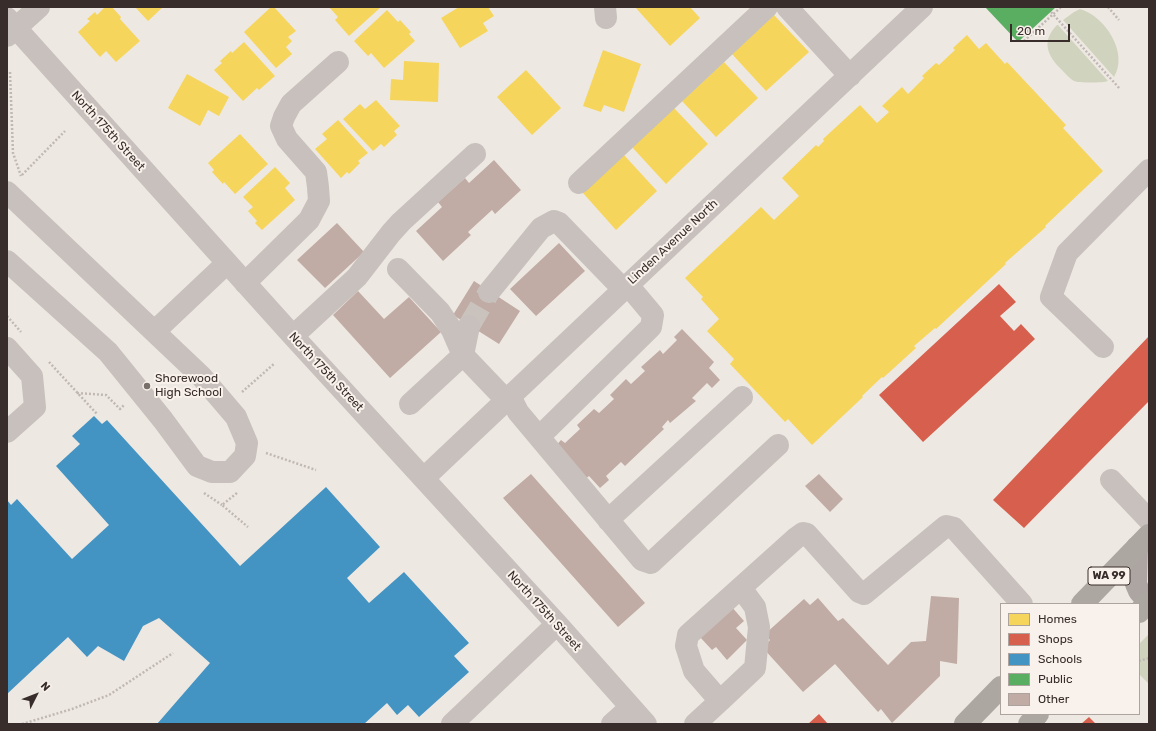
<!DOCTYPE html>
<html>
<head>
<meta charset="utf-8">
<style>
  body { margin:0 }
  #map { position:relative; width:1156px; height:731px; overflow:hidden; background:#eee8e2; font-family:Rubik,sans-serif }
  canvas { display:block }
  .frame { position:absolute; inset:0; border:8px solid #382d2a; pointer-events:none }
  .legend { position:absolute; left:1000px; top:603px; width:140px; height:112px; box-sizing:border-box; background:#f9f1eb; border:1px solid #aca39e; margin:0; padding:5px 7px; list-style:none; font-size:12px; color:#382d2a }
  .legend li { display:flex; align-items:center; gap:8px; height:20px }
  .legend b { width:20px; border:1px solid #aca39e }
  .north { position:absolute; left:16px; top:675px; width:40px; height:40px; -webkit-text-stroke:3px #f9f1eb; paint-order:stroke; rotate:48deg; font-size:11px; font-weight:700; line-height:16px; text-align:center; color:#382d2a }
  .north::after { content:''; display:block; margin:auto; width:14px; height:18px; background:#382d2a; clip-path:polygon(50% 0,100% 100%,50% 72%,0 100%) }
  .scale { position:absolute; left:1010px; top:24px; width:60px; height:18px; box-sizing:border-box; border:2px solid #382d2a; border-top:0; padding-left:5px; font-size:12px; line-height:14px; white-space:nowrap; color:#382d2a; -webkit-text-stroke:3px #f9f1eb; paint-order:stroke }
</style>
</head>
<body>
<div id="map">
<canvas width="1156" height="731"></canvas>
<div class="frame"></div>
<ul class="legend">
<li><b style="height:11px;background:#f6d55c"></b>Homes</li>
<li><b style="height:11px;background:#d6604d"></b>Shops</li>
<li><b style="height:11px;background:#4393c3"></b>Schools</li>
<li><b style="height:11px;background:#5aae61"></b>Public</li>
<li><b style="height:11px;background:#c1aba5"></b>Other</li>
</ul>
<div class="north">N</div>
<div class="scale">20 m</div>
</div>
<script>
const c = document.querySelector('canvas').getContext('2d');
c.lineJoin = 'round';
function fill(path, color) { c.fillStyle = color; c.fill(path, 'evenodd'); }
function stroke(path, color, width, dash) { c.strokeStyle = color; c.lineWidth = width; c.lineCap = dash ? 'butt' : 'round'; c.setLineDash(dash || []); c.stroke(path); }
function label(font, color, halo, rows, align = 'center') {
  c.font = font + ' Rubik,sans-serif'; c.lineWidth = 4; c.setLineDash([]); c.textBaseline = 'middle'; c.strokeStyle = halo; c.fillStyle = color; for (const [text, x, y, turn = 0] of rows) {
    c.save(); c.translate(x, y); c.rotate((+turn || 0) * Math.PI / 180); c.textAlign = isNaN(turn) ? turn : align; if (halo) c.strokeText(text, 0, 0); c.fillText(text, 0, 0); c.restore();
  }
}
fill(new Path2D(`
  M1080 9C1105 16 1129 53 1114 77L1063 20 1074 12Z
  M1057 25H1058L1108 81C1103 83 1079 83 1074 81 1070 79 1066 74 1062 70 1047 56 1041 41 1057 25Z
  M1149 634V684L1139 674V644Z`), '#d0d3bd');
fill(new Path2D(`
  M105 7H112L121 17 120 19 140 41 116 62 106 51 100 57 78 32 90 21 87 19 95 12 97 15Z
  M135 7H163L148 21Z
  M271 7H274L296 31 288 37 292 41 286 47 292 54 276 68 244 32Z
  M329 7H381L349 36 335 20 338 17Z
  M459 7H488L494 16 483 23 488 31 460 48 441 18Z
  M635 7H690L700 18 670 46Z
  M387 10 398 22 400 20 411 32 409 34 415 41 384 68 371 53 368 56 354 41Z
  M774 15 809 52 766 91 732 54Z
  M967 35 979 49 986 43 1005 64 1007 62 1066 125 1063 128 1103 171 1045 226 1046 227 1005 263 1006 264 936 329 935 328 914 346 916 348 883 378 882 377 862 396 863 397 812 445 788 419 785 422 730 364 734 359 707 331 719 319 701 299 703 297 685 278 761 207 774 220 799 196 782 178 816 145 818 147 824 141 823 139 860 105 877 123 889 112 882 106 902 87 908 94 924 78 922 76 936 63 939 65 955 50 953 48Z
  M244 42 275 76 259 90 257 88 243 101 214 70 222 63 220 61 231 51 232 53Z
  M603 50 641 64 624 112 604 105 601 112 583 106Z
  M404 61 439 63 438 102 390 100 391 79 403 80Z
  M724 62 758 98 716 137 682 101Z
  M526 70 561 108 532 135 497 97Z
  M187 74 229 97 219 116 208 110 200 126 168 108Z
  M376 100 400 126 394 131 397 135 384 147 381 144 373 151 343 119 360 104 365 109Z
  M674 108 708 144 666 184 632 147Z
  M338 120 368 153 358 161 360 163 349 174 347 172 341 178 315 149 327 139 322 134Z
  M240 134 268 164 235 194 224 182 223 184 212 172 214 170 208 163Z
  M624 155 657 191 616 230 583 193Z
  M275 167 290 183 285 188 295 200 262 230 255 223 257 221 248 211 253 207 243 197Z`), '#f6d55c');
fill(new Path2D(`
  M999 284 1016 302 1000 316 1014 331 1021 324 1035 339 923 442 879 395Z
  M1149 336V401L1024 528 993 500Z
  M819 714 828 724H808Z
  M1089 717 1096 724H1081Z`), '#d6604d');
fill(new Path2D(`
  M94 416 102 424 107 420 240 566 326 487 380 547 347 578 369 603 404 572 469 643 454 656 469 672 419 717 408 705 397 715 387 703 364 724H157L210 663 159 618 143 626 124 661 98 646 87 657 68 637 7 694V500L11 505 17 499 72 559 109 525 56 466 80 444 72 436Z`), '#4393c3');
fill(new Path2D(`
  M985 7H1056L1018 42Z`), '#5aae61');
fill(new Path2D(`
  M494 160 521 190 495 214 492 210 468 232 471 235 443 261 416 231 442 207 438 202 465 178 469 183Z
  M337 223 364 252 325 288 297 260Z
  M559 243 585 271 536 316 510 289Z
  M474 281 520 311 499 344 453 315Z
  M358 291 384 319 409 297 441 332 390 378 333 315Z
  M682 329 714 362 709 368 720 380 712 388 707 383 692 398 696 401 670 423 668 420 662 427 664 429 625 466 621 462 606 476 609 480 600 488 589 476 584 480 554 448 561 440 565 443 580 429 577 425 594 409 599 413 614 399 610 395 626 379 631 384 645 371 641 367 660 350 663 354 677 340 674 337Z
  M531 474 645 603 618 627 503 498Z
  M819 474 843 499 830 512 805 486Z
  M931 596 959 598 957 664 940 661V676L892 723 881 709 878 712 835 664 803 692 763 648 770 640 765 634 804 599 810 605 818 598 838 621 843 618 888 665 911 642 926 641Z
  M731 606 744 621 736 628 747 640 727 660 716 647 712 650 699 636Z`), '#c1aba5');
stroke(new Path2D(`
  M469 326 489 292`), '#cac3bd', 22, [22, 11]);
stroke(new Path2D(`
  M1108 7 1119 20
  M1051 12 1120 89
  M1024 41 1061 7
  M10 72 13 153 21 176
  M22 175 65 131
  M7 316 21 332
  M49 362 97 414
  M242 392 275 363
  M77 393 106 395 120 409 124 405
  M266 453 316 470
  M204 493 222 505
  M237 493 222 505 248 527
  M1139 661 1149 658
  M22 724 72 709 109 695 173 653`), '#c0b8b4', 2.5, [2, 2]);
stroke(new Path2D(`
  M605 7 606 18
  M787 7 850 76
  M7 18 293 336 557 624 646 724
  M7 36 39 7
  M579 183 767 7
  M7 192 201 376 236 417 247 443 245 456 230 472H212L197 466 163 420 108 352 7 261
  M398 269 440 312 452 330 463 355 506 400
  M245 283 309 220 319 201 318 187 316 172 287 139 281 126 284 117 291 104 338 62
  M489 292 541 228 554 221 559 223 623 289
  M155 331 227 263
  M293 336 357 277 391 233 401 222 475 154
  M1103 347 1051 297 1067 253 1149 170
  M7 348 32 376 35 407 7 432
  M510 396 518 412 642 560 651 563 778 445
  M410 404 463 355 469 326
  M539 437 651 327 653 315 627 284
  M424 478C589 320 757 165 922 7
  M1111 480 1149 520
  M608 520 742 397
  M720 701 755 668 759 627 755 607 741 588
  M452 724 557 624
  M612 724 631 707
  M695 724 720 701 694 671 686 646 688 635 796 538 803 533 807 534 859 592 864 594 946 526 954 528 1022 604`), '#c7c0bc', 22);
stroke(new Path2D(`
  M1137 547 1136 584 1139 591 1149 602`), '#aca5a1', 22);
stroke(new Path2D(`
  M1082 604 1149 535
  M1139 612 1149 602
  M965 724 1001 687
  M1029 724 1038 714`), '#ada7a2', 22);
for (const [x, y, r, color] of [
  [147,386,4,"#786e6a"]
]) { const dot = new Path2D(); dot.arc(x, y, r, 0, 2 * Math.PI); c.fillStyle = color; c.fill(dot); stroke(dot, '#f9f1eb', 1.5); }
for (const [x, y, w] of [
  [1109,576,42]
]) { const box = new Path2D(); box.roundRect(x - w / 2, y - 9, w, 18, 3); c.fillStyle = '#f9f1eb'; c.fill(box); stroke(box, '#382d2a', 1); }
label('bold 11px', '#382d2a', null, [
  ["WA 99",1109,576]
]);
label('12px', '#382d2a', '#f9f1eb', [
  ["North 175th Street",108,131,48],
  ["Linden Avenue North",673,242,-43],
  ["North 175th Street",326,372,47],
  ["North 175th Street",544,611,48]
]);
label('12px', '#382d2a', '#f9f1eb', [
  ["Shorewood",155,379],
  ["High School",155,393]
], 'left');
</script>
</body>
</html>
